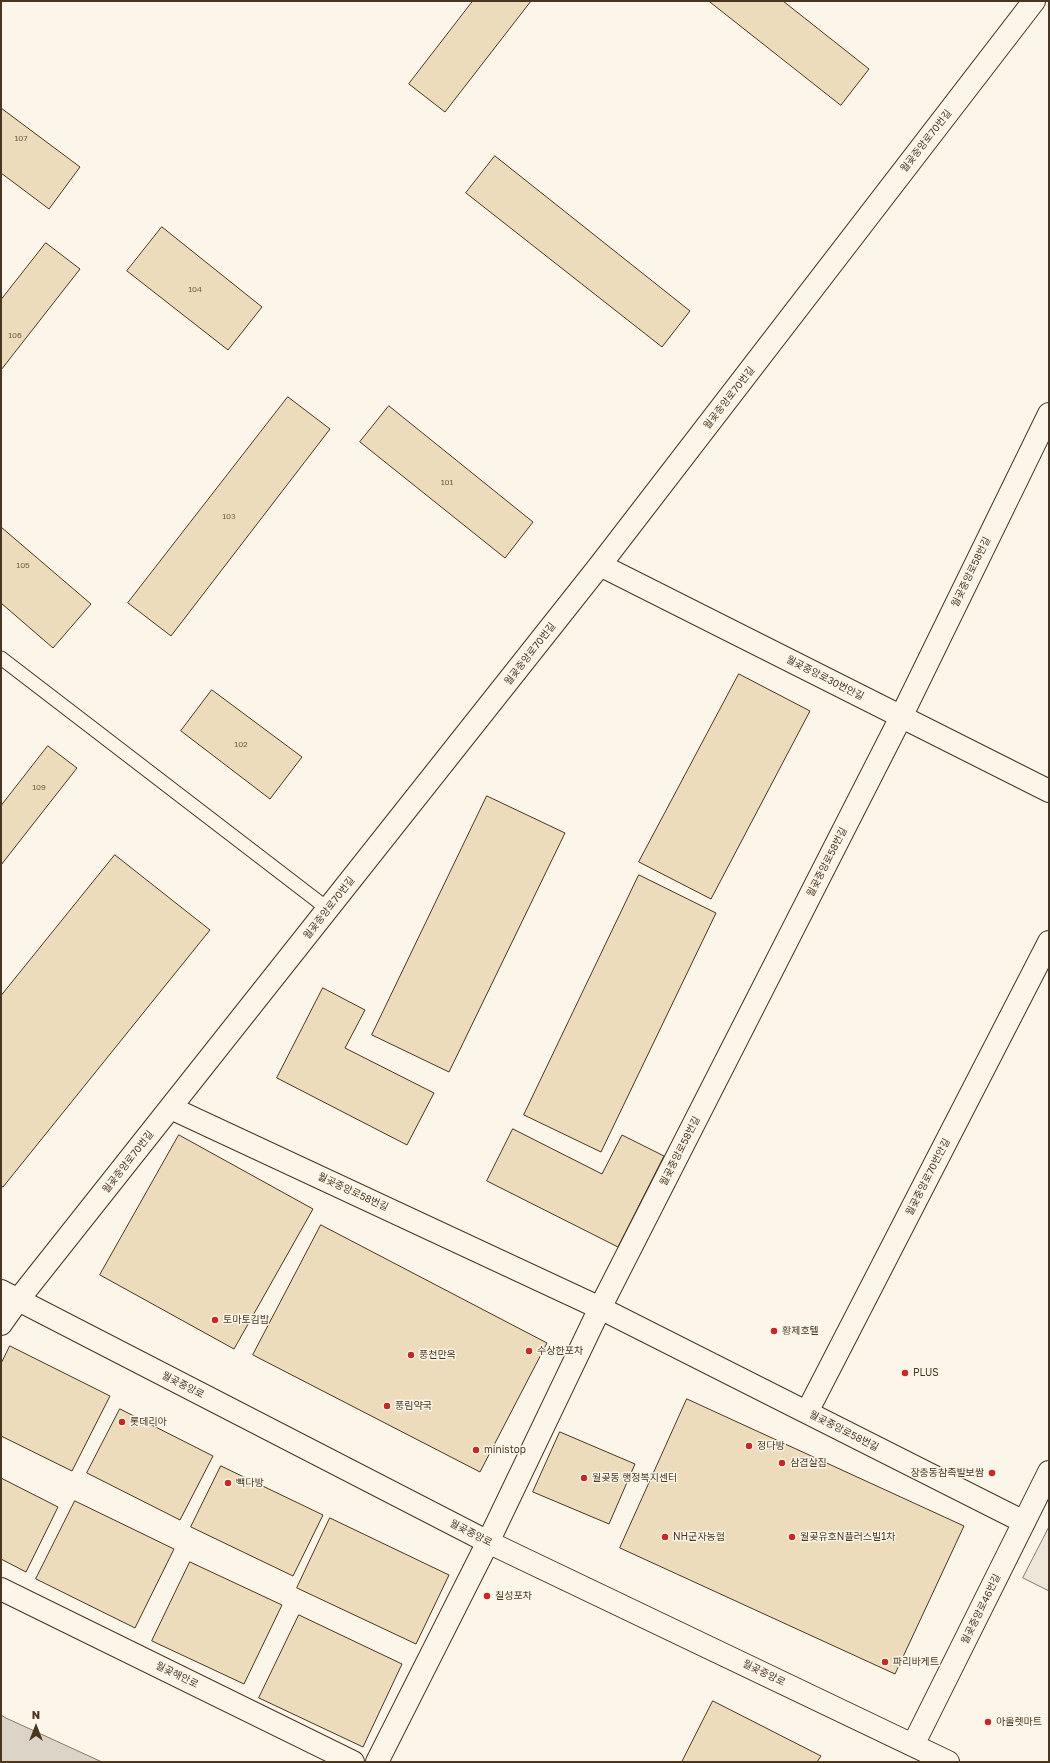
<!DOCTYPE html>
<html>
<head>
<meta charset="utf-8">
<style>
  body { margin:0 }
  #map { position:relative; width:1050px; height:1763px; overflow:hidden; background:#fbf6e9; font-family:"Golos Text",sans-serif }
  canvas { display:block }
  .frame { position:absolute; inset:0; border:2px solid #4a3520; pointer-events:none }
  .north { position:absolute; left:16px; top:1707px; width:40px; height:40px; -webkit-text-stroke:3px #fbf6e9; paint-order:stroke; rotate:0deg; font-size:11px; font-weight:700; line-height:16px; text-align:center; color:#4a3520 }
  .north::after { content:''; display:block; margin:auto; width:14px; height:18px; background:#4a3520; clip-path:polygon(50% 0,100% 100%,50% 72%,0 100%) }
</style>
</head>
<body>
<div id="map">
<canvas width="1050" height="1763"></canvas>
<div class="frame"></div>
<div class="north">N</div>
</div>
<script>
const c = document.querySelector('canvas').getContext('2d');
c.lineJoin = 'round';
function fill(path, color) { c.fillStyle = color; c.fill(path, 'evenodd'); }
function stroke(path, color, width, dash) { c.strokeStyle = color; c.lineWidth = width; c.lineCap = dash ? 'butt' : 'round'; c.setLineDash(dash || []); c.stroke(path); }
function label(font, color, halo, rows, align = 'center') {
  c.font = font + ' "Golos Text","Noto Sans KR",sans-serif'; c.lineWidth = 3; c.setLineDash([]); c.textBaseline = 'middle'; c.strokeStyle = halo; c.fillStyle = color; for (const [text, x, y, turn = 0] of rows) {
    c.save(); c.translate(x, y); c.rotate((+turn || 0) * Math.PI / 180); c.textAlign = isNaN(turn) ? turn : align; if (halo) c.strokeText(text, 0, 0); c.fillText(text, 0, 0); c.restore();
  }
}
const green = new Path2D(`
  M1049 1527V1591L1023 1578Z`);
fill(green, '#ede6d9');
stroke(green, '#887966', 1);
const water = new Path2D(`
  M1 1715 6 1718 102 1762H1Z`);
fill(water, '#dcd4c6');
stroke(water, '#887966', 1);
const building = new Path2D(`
  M473 1H531L445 112 409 84Z
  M709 1H783L869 69 841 105Z
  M1 108 80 167 49 209 1 173Z
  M495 156 690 311 662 347 466 193Z
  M162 227 262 307 228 350 127 271Z
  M46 243 80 269 1 370V300Z
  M288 397 330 429 171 636 128 603Z
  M389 406 533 522 505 558 360 442Z
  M1 527 91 604 53 648 1 603Z
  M739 674 810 711 711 899 639 862Z
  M212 690 302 757 270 799 181 731Z
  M48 746 77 768 1 865V806Z
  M487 796 565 833 449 1072 372 1035Z
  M115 855 210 930 3 1187 1 1186V996Z
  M639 875 716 913 601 1152 524 1115Z
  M323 988 365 1010 345 1048 434 1093 407 1145 277 1078Z
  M513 1129 602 1174 622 1135 664 1156 618 1247 487 1181Z
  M179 1135 313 1209 234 1349 100 1275Z
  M321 1225 547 1343 480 1472 253 1355Z
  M10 1346 110 1396 72 1471 1 1436V1364Z
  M687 1399 964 1526 895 1674 620 1548Z
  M120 1409 213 1456 180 1520 87 1473Z
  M560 1432 635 1464 609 1524 533 1492Z
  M221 1466 323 1515 293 1576 191 1527Z
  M1 1478 58 1507 26 1572 1 1559Z
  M75 1501 174 1549 135 1628 36 1579Z
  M330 1518 449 1575 416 1644 297 1588Z
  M190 1562 282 1605 244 1684 152 1641Z
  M299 1615 402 1664 363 1747 259 1698Z
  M713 1701 821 1756 817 1762H682Z`);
fill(building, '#ecdcbc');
stroke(building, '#4a3520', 1);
const service = new Path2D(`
  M1 658 328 909`);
const minor = new Path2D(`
  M600 565 1049 791
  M171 1108 600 1308 1024 1522
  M1 1324 18 1300 600 565 1034 1
  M807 1412 1049 942
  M1 1589 353 1762
  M377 1762 488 1542 600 1308 901 717 1049 414`);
const tertiary = new Path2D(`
  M1 1291 488 1542 948 1762
  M913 1745 1049 1472`);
stroke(service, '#4a3520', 15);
stroke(minor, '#4a3520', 24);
stroke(tertiary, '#4a3520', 24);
stroke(service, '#fbf6e9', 13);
stroke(minor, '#fbf6e9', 22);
stroke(tertiary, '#fbf6e9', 22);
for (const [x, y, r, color] of [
  [215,1320,4,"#c62828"],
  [774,1331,4,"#c62828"],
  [529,1351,4,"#c62828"],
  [411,1355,4,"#c62828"],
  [905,1373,4,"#c62828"],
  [387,1406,4,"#c62828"],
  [122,1422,4,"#c62828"],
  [749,1446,4,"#c62828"],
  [476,1450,4,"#c62828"],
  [782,1463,4,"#c62828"],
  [992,1473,4,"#c62828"],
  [584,1478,4,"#c62828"],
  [228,1483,4,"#c62828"],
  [665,1537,4,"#c62828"],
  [792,1537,4,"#c62828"],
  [487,1596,4,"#c62828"],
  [885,1662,4,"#c62828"],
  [988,1722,4,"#c62828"]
]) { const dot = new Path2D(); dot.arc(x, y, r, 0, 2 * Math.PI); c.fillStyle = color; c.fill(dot); stroke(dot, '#fbf6e9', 1.5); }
label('8px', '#725f47', null, [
  ["107",21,138],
  ["104",195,289],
  ["106",15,335],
  ["101",447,482],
  ["103",229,516],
  ["105",23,565],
  ["102",241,744],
  ["109",39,787]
]);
label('10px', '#4a3520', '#fbf6e9', [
  ["월곶중앙로70번길",926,141,-52],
  ["월곶중앙로70번길",729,398,-52],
  ["월곶중앙로58번길",971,572,-64],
  ["월곶중앙로70번길",530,654,-52],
  ["월곶중앙로30번안길",825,678,27],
  ["월곶중앙로58번길",827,862,-63],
  ["월곶중앙로70번길",329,908,-52],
  ["월곶중앙로58번길",680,1151,-63],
  ["월곶중앙로70번길",128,1162,-52],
  ["월곶중앙로70번안길",928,1177,-63],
  ["월곶중앙로58번길",353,1192,25],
  ["월곶중앙로",183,1385,27],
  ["월곶중앙로58번길",844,1431,27],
  ["월곶중앙로",471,1533,27],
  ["월곶중앙로46번길",981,1609,-64],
  ["월곶중앙로",764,1673,26],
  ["월곶해안로",177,1675,26]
]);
label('10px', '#4a3520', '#fbf6e9', [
  ["토마토김밥",223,1320],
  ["황제호텔",782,1331],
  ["수상한포차",537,1351],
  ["풍천만옥",419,1355],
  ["PLUS",913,1373],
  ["풍림약국",395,1406],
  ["롯데리아",130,1422],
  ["정다방",757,1446],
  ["ministop",484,1450],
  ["삼겹살집",790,1463],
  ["장충동참족발보쌈",984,1473,"right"],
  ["월곶동 행정복지센터",592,1478],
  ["빽다방",236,1483],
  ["NH군자농협",673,1537],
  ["월곶유호N플러스빌1차",800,1537],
  ["칠성포차",495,1596],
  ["파리바게트",893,1662],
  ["아울렛마트",996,1722]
], 'left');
</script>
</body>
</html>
